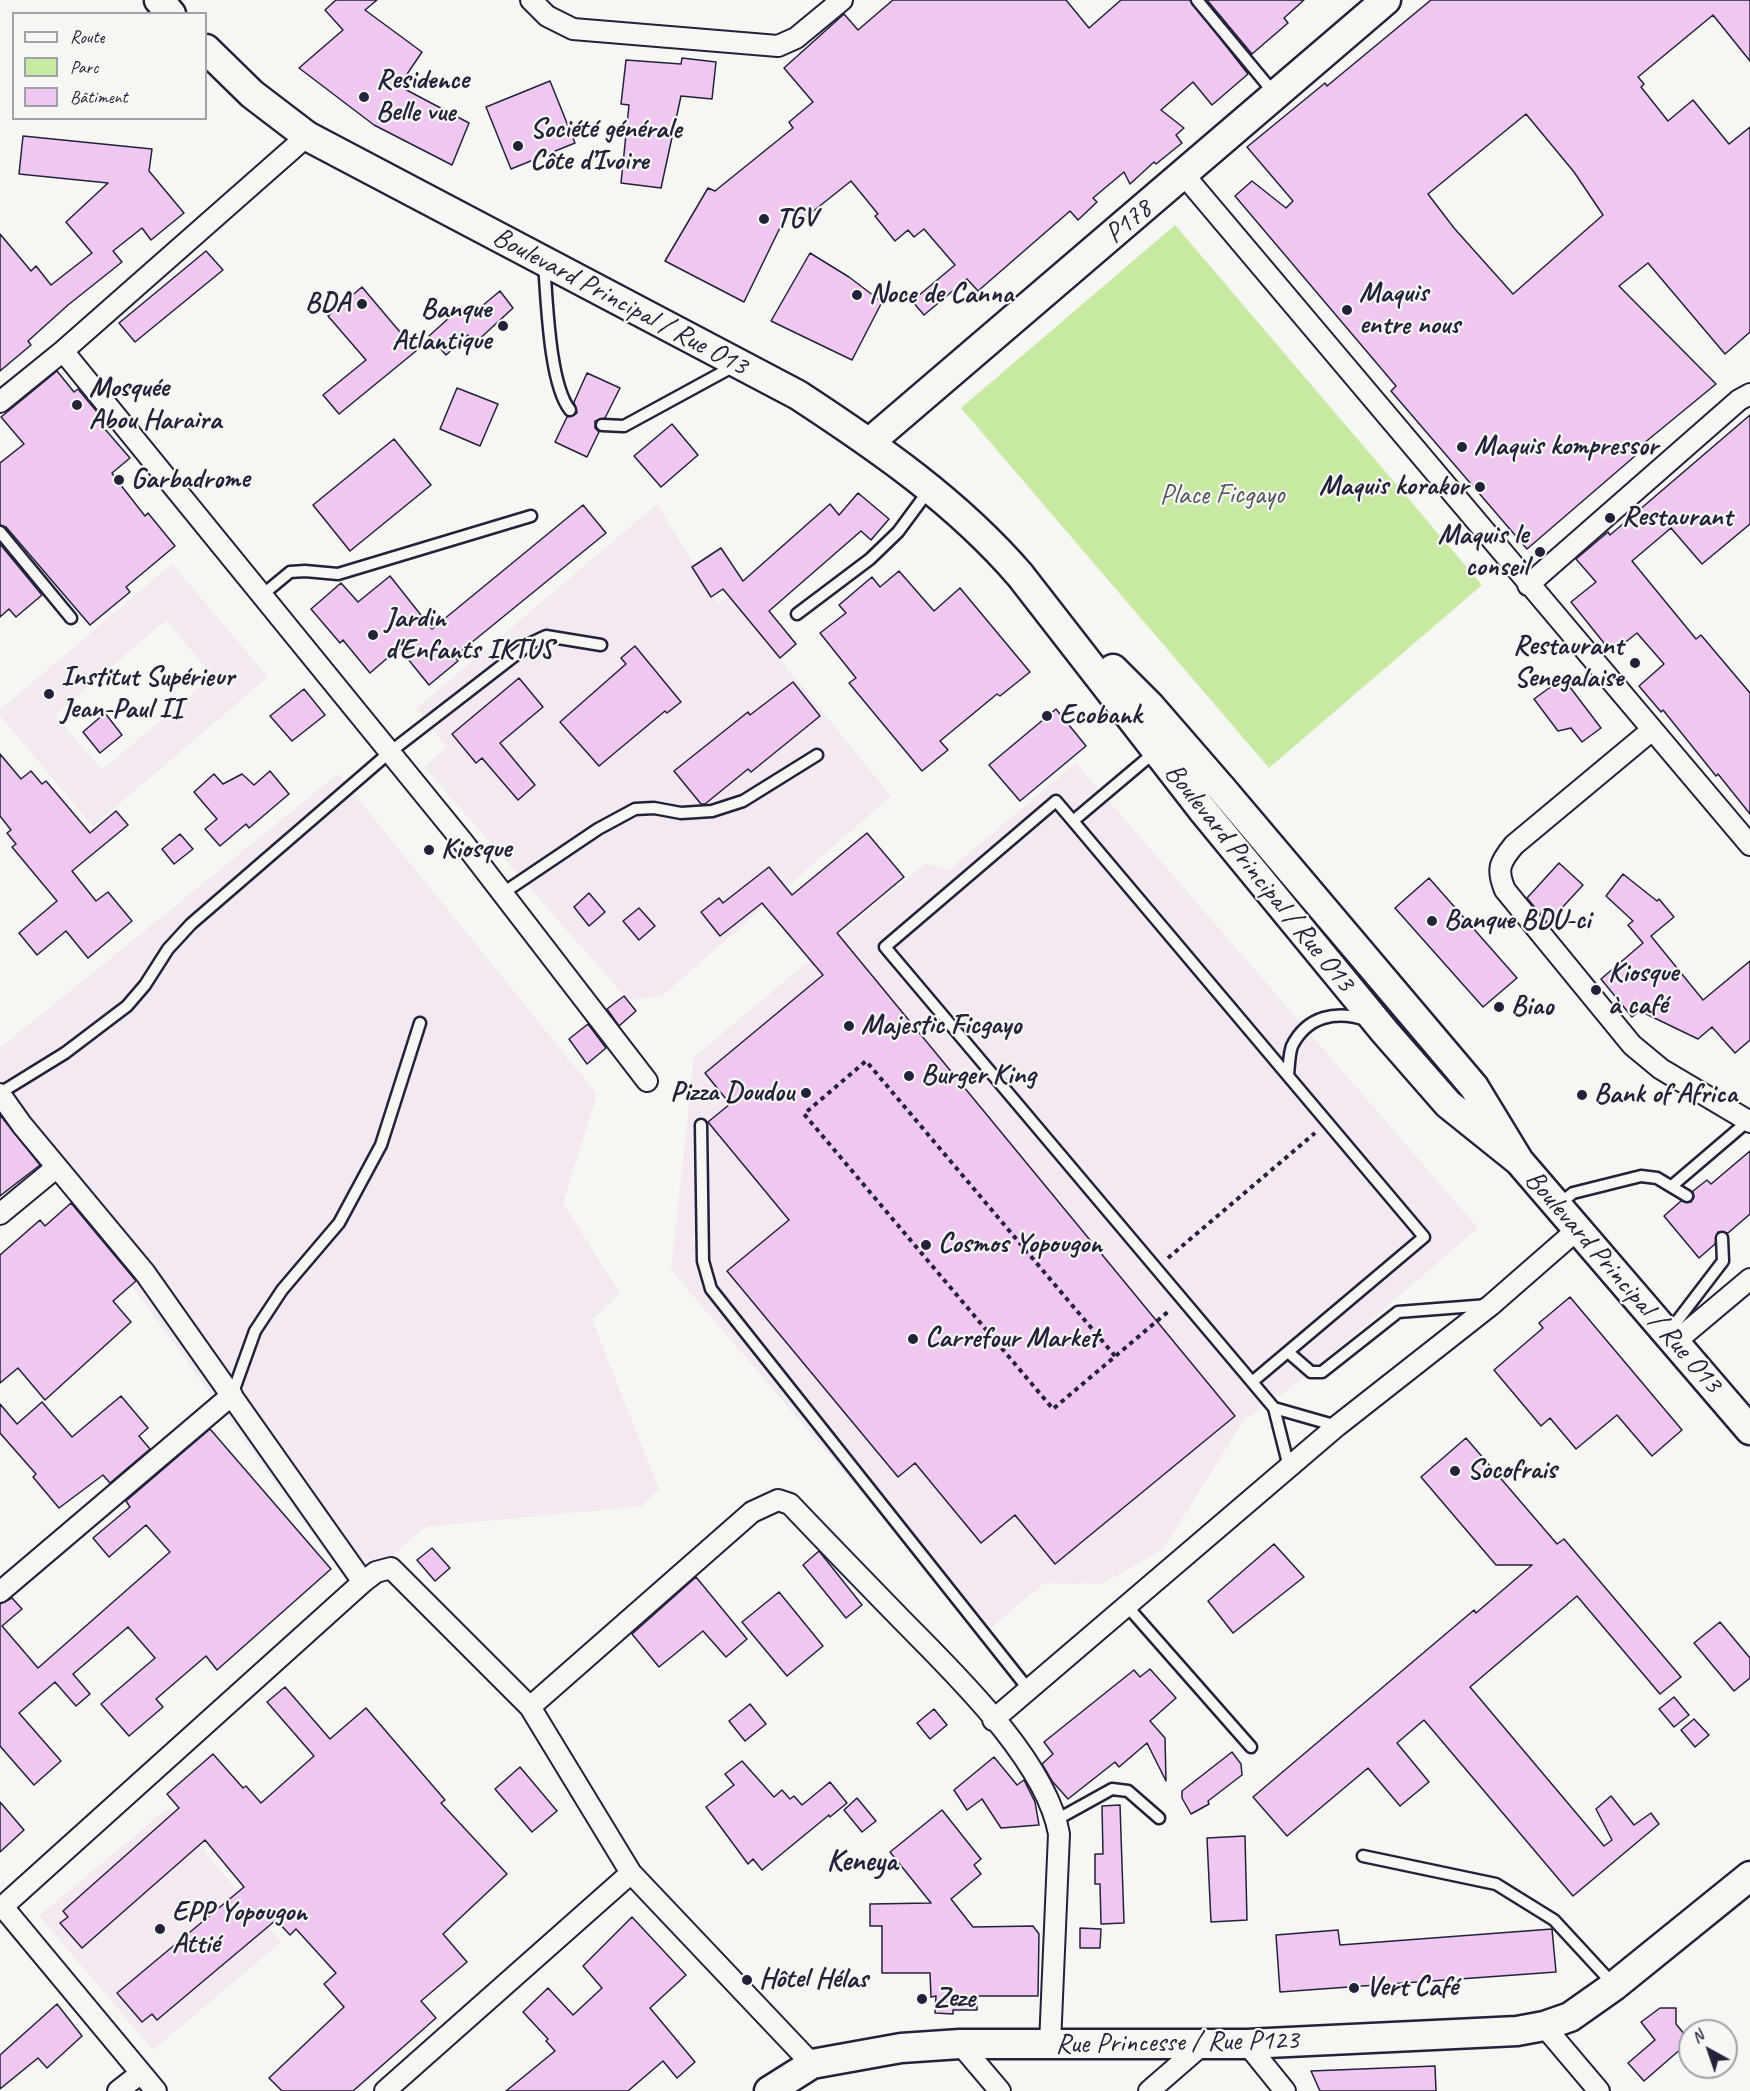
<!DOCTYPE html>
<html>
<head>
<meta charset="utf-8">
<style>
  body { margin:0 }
  #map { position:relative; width:1750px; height:2091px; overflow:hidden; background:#f6f6f2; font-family:Caveat,sans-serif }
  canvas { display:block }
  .legend { position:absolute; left:12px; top:12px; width:195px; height:108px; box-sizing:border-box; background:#f6f6f2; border:2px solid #a1a1a9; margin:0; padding:8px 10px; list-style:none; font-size:18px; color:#22223b }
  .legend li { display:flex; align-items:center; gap:12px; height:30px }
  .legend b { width:30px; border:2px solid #a1a1a9 }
  .north { position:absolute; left:1678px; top:2019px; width:60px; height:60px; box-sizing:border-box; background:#f6f6f2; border:2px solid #a1a1a9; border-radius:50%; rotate:320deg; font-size:16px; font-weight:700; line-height:24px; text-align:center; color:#22223b }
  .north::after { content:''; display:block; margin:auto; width:21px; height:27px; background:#22223b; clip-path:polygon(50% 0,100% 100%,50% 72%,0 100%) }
</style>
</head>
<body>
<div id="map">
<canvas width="1750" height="2091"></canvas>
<ul class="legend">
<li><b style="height:8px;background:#f6f6f2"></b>Route</li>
<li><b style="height:16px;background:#c8e9a2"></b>Parc</li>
<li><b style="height:16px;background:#efc7f0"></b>Bâtiment</li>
</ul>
<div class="north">N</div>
</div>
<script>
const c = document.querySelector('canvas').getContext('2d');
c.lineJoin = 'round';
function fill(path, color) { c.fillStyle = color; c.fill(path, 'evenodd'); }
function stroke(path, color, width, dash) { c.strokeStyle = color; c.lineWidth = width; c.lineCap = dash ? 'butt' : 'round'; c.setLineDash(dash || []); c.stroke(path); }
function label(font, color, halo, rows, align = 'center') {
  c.font = font + ' Caveat,sans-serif'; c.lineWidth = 4.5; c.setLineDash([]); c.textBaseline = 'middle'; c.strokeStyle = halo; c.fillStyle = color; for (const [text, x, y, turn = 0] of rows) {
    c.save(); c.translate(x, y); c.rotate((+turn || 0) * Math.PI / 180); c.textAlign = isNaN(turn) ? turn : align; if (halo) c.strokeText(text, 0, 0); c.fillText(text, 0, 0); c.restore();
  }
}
fill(new Path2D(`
  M657 504 718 603 729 597 891 796 662 996 628 1000 424 767 447 747 416 709Z
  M172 564 268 677 93 826 0 716V710ZM166 620 213 676 102 770 55 715Z
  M1076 763 1478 1228 1311 1372 1270 1403 1245 1418 1163 1549 1102 1584 1044 1583 983 1635 671 1270 694 1057 925 864 949 870Z
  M338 774 597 1094 563 1203 620 1294 592 1320 659 1489 642 1506 425 1527 353 1590 0 1104V1048Z
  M168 1808 281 1942 153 2050 39 1916Z`), '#f4e8f1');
fill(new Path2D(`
  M1175 225 1482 585 1269 768 961 408Z`), '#c8e9a2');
const building = new Path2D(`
  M336 0H377L365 10 422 52 399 86 469 123 452 165 374 125 299 68 343 30 325 10Z
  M893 0H1066L1089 28 1121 0H1190L1248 74 1212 105 1193 82 1161 110 1184 128 1176 135 1182 143 1156 164 1154 162 1130 184 1124 172 1093 198 1097 202 1078 220 1070 211 978 291 967 279 924 315 912 301 955 265 924 229 914 237 908 230 895 241 875 216 878 214 851 181 801 221 790 207 744 302 665 261 708 188 715 191 793 128 789 122 813 102 784 68 844 14 858 30Z
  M1207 0H1304L1284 18 1288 23 1252 54Z
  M1431 0H1750V61L1713 15 1638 77 1644 84 1641 87 1668 121 1693 100 1729 144 1750 127V332L1725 354 1648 263 1619 286 1716 384 1632 453 1635 456 1527 549 1391 391 1396 386 1235 196 1252 181 1286 208 1293 201 1247 147 1325 83 1327 86ZM1526 114 1574 172 1603 215 1513 294 1454 228 1428 194Z
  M682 58 716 62 712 99 681 96 661 188 621 183 629 105 621 104 626 60 681 64Z
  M550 81 575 143 511 169 486 107Z
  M23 136 152 149 149 171 184 213 151 240 142 228 113 251 122 262 68 305 28 341 31 345 0 371V234L31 271 36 266 51 285 92 253 66 222 108 183 19 174Z
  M206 251 223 270 135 342 119 323Z
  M810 253 849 277 882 302 852 360 771 321Z
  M362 287 416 351 339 414 323 395 366 360 328 316Z
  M500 291 513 308 475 343 468 335 446 355 429 336 461 307 470 316Z
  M57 371 74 392 78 389 108 425 104 428 130 458 112 473 116 479 145 516 148 513 175 546 126 587 130 592 90 625 6 527 0 525V463L24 444 1 417Z
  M587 373 620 388 605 418 595 421V428L599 432 587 457 555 442 567 417 577 413 574 402Z
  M457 388 498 404 480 446 440 429Z
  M1750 415V524L1702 564 1671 528 1632 561 1696 639 1701 635 1750 693V814L1718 774 1716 776 1663 710 1661 712 1639 686 1664 664 1637 633 1612 653 1571 602 1596 582 1576 559 1608 532 1610 535Z
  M672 424 698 455 661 487 634 456Z
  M394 439 431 485 350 551 313 505Z
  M858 493 889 519 871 540 861 531 769 611 796 644 780 658 723 589 711 597 692 567 721 548 743 581 830 504 839 515Z
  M583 505 606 533 455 656 458 661 429 685 399 648 370 673 343 640 340 643 311 609 341 583 358 602 390 576 432 629Z
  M0 544 42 595 16 617 9 609 0 617Z
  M899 571 934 611 960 588 1030 672 1000 696 997 694 940 741 948 750 922 771 849 683 856 678 820 633 846 613 839 605 872 577 880 587Z
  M635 646 681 702 667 713 665 711 599 766 560 722 626 664 621 658Z
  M519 678 543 707 500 743 535 785 518 800 482 758 476 763 452 734Z
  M1563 678 1601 728 1582 742 1571 728 1558 731 1534 699Z
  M793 682 820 716 751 772 748 769 705 804H701L674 771 748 712 750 715Z
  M304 689 325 715 292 741 270 716Z
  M1056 709 1086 746 1020 801 989 765Z
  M105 713 122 735 100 753 83 732Z
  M0 754 21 779 31 771 42 784 46 781 90 833 116 811 128 825 72 871 96 901 108 892 132 921 88 958 66 931 37 955 19 933 57 901 12 847 16 844 7 833 11 830 0 816Z
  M270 771 289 794 249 828 246 824 220 846 205 829 217 819 194 792 214 774 223 784 242 774 254 785Z
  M867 833 904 877 837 933 1235 1416 1055 1564 1015 1515 981 1543 915 1463 898 1477 727 1271 789 1220 708 1122 730 1104 705 1073 823 975 762 903 720 936 701 912 719 898 723 903 769 867 792 895Z
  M180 834 193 849 174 864 162 849Z
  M1559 863 1583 885 1548 923 1527 898Z
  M1623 874 1657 901 1659 899 1674 917 1651 936 1703 1000 1750 961V1040L1735 1053 1712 1027 1698 1039 1640 1011 1632 1017 1601 979 1643 943 1628 925 1633 921 1606 896Z
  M1429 878 1517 978 1483 1007 1395 908Z
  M589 893 605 912 589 926 574 907Z
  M639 908 655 926 639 940 623 921Z
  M624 996 636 1011 619 1026 607 1009Z
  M588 1024 606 1048 587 1064 569 1039Z
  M0 1115 40 1165 0 1196Z
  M1750 1151V1214L1728 1233 1718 1232 1715 1244 1699 1258 1664 1216 1681 1201 1691 1202 1694 1197 1693 1191 1707 1180 1711 1184Z
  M71 1203 136 1281 113 1301 131 1322 45 1400 18 1368 0 1383V1255L40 1220 45 1226Z
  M1570 1297 1682 1430 1652 1456 1617 1415 1576 1449 1550 1418 1541 1426 1494 1370 1543 1328 1539 1323Z
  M121 1396 148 1428 139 1436 150 1449 110 1483 103 1475 59 1508 33 1477 36 1474 0 1433V1404L17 1424 42 1402 72 1437Z
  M210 1429 331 1569 217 1670 206 1656 156 1699 163 1707 129 1736 101 1704 155 1658 128 1627 73 1674 90 1694 76 1706 55 1682 19 1713 61 1761 34 1785 0 1746V1604L12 1598 22 1609 2 1626 38 1668 170 1552 146 1525 109 1557 93 1538 130 1507 126 1501Z
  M1466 1438 1557 1544 1564 1539 1681 1677 1660 1694 1577 1596 1470 1687 1604 1846 1612 1840 1596 1809 1611 1796 1634 1825 1651 1813 1659 1824 1573 1896 1424 1720 1397 1743 1429 1782 1400 1806 1368 1768 1287 1836 1253 1797 1474 1610 1476 1613 1532 1565H1496L1421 1477Z
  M1274 1544 1304 1577 1233 1633 1208 1601Z
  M432 1548 450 1568 435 1581 417 1560Z
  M819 1551 862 1605 846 1618 803 1565Z
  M696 1577 747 1639 726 1657 703 1631 659 1667 632 1634Z
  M779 1592 823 1646 787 1676 742 1622Z
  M1720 1622 1750 1658V1678L1734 1691 1694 1643Z
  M1150 1669 1176 1698 1150 1721 1165 1738 1166 1781 1147 1743 1119 1767 1115 1762 1068 1799 1052 1781 1042 1764 1053 1754 1044 1742 1134 1670 1140 1677Z
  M285 1687 330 1739 366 1708 445 1800 441 1803 507 1874 443 1934 467 1962 421 2001 436 2018 353 2091H282L269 2078 344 2007 324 1984 336 1973 296 1929 290 1935 276 1920 157 2020 152 2014 142 2022 117 1993 244 1887 205 1840 82 1948 60 1923 68 1917 63 1911 179 1808 167 1794 213 1754 243 1788 246 1786 261 1803 314 1756 267 1702Z
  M1674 1697 1689 1715 1674 1727 1659 1709Z
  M750 1704 766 1724 745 1741 729 1721Z
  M934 1709 947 1725 930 1739 917 1723Z
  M1694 1719 1709 1735 1695 1747 1681 1730Z
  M1232 1752 1241 1764 1242 1775 1208 1801 1209 1804 1191 1814 1182 1798V1791Z
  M994 1757 1017 1785 1024 1780 1035 1802 1039 1825 1001 1828 982 1799 967 1810 954 1790Z
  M742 1761 774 1797 782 1790 790 1799 794 1796 802 1805 830 1782 847 1803 830 1817 829 1815 762 1870 753 1859 748 1864 706 1807 734 1785 725 1774Z
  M520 1767 557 1811 532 1832 495 1789Z
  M857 1798 876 1821 862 1832 844 1810Z
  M0 1802 24 1830 0 1852Z
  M1120 1805 1124 1923 1101 1924 1100 1884H1095V1854H1103L1102 1806Z
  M942 1810 981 1859 974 1865 981 1874 951 1899 973 1927 1033 1926 1039 1934 1038 1996H977V2010H953V2014L935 2013 936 1996 931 1997 930 1973H882V1926H870V1904L931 1903 890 1852Z
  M1245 1836 1247 1920 1211 1922 1207 1838Z
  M632 1917 686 1975 650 2008 695 2062 677 2078 663 2061 628 2091H506L555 2051 546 2041 548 2039 523 2012 548 1988 573 2015 602 1988 583 1966Z
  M1080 1928 1101 1929 1100 1948H1080Z
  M1552 1929 1556 1972 1280 1992 1276 1935 1338 1930 1340 1945Z
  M57 2004 82 2036 47 2068 38 2058 0 2089V2055Z
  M1660 2008H1676V2024L1690 2041 1644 2081 1628 2063 1655 2040 1641 2022Z
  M1435 2066 1436 2091H1320L1311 2071Z`);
fill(building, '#efc7f0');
stroke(building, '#22223b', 1.5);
const lane = new Path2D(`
  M1197 0 1274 93
  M544 264C547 299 549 384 570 410
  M602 425 624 426 736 365
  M0 532 71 618
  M261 596 290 572 305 571 338 574 531 516
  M797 614 870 559 898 532 929 490
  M1156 751 1073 821 1056 801 885 947 1274 1408 1289 1467
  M1073 821 1424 1237 1252 1382
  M503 893 598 829 635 809 654 808 681 813 712 811 743 801 817 755
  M1288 1075C1289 1066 1289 1054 1292 1046 1307 1016 1336 1010 1366 1020
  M0 1093 65 1053 127 1006 145 985 168 949 191 924 390 752 531 643 546 636 601 645
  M701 1125 703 1261 711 1289 1029 1690
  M1673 1185 1748 1121
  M1558 1205 1573 1193 1641 1176 1657 1178 1687 1196
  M1668 1333 1723 1261 1722 1238
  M1288 1352 1311 1372H1322L1398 1312 1488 1305
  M232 1395 255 1331 282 1290 339 1223 381 1145 420 1023
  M1274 1408 1337 1426
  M1127 1606 1251 1747
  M1056 1820 1112 1789 1128 1791 1159 1818
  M1363 1856 1496 1884 1554 1920 1614 1985`);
const street = new Path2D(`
  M531 0 547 16 573 29 778 46 796 38 842 0
  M1184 175 1750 845
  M63 351 463 842 647 1081
  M0 402 63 351 307 136
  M1528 585 1739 400 1750 394
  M1652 730 1514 845C1500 862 1496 869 1505 890L1632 1045 1661 1069 1750 1122
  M0 1094 22 1125 145 1273 363 1582
  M0 1214 57 1167
  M1675 1342 1750 1279
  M0 1592 232 1395
  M530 1707 752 1512 778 1500 790 1504C827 1543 864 1581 901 1619 953 1672 1046 1760 1059 1834L1050 2044
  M993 1720 1337 1426 1491 1305 1578 1229
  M3 1907 156 2091
  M0 1909 363 1582 376 1572 391 1568 530 1707 631 1873
  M1544 2026 1599 2091
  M960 2044 1000 2091
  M1247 2044 1285 2091
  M118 2091 141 2073
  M385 2091 631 1873 812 2064
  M1149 2091 1202 2045`);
const secondary = new Path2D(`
  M159 0 171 14
  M206 49 252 94 307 136 798 395C879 448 957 502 1020 575L1201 808 1385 1032 1448 1104 1519 1161
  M870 442 1386 0
  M1113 669 1150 706 1222 789 1474 1087 1519 1161 1750 1430
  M769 2091 812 2064 901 2048 960 2044H1247L1517 2031 1544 2026 1570 2017 1614 1986 1750 1876`);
stroke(lane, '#22223b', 15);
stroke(street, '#22223b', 24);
stroke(secondary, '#22223b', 33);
stroke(new Path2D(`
  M1168 1258 1315 1133
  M1115 1356 866 1061 804 1114 1053 1409 1170 1310`), '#22223b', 4, [4.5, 4.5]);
stroke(lane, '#f6f6f2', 10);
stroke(street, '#f6f6f2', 20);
stroke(secondary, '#f6f6f2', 28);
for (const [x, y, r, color] of [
  [364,97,6,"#22223b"],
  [518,146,6,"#22223b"],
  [764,219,6,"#22223b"],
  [857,295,6,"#22223b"],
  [362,304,6,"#22223b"],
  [1347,310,6,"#22223b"],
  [503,326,6,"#22223b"],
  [77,405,6,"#22223b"],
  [1462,447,6,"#22223b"],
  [119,480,6,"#22223b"],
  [1480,487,6,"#22223b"],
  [1610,518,6,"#22223b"],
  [1540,552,6,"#22223b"],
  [373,635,6,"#22223b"],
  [1635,663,6,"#22223b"],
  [49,694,6,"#22223b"],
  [1047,716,6,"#22223b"],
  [429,850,6,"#22223b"],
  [1432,921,6,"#22223b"],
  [1596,990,6,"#22223b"],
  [1499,1007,6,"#22223b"],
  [849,1026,6,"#22223b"],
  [909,1076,6,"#22223b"],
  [806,1093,6,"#22223b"],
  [1582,1095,6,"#22223b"],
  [926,1245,6,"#22223b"],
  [913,1339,6,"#22223b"],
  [1455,1471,6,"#22223b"],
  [160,1929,6,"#22223b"],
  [747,1980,6,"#22223b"],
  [1354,1988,6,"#22223b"],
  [922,1999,6,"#22223b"]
]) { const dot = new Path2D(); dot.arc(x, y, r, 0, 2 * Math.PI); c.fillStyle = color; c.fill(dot); stroke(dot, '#f6f6f2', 2); }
label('bold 28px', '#22223b', '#f6f6f2', [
  ["Residence",376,81],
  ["Belle vue",376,113],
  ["Société générale",530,130],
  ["Côte d’Ivoire",530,162],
  ["TGV",776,219],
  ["Maquis",1359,294],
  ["entre nous",1359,326],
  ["Noce de Canna",869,295],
  ["BDA",350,304,"right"],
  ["Banque",491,310,"right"],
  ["Atlantique",491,342,"right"],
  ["Mosquée",89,389],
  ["Abou Haraira",89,421],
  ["Maquis kompressor",1474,447],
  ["Garbadrome",131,480],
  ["Maquis korakor",1468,487,"right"],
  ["Restaurant",1622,518],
  ["Maquis le",1528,536,"right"],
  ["conseil",1528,568,"right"],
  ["Jardin",385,619],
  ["d'Enfants IKTUS",385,651],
  ["Restaurant",1623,647,"right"],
  ["Senegalaise",1623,679,"right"],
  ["Institut Supérieur",61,678],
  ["Jean-Paul II",61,710],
  ["Ecobank",1059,716],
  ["Kiosque",441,850],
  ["Banque BDU-ci",1444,921],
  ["Kiosque",1608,974],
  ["à café",1608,1006],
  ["Biao",1511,1007],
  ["Majestic Ficgayo",861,1026],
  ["Burger King",921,1076],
  ["Pizza Doudou",794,1093,"right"],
  ["Bank of Africa",1594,1095],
  ["Cosmos Yopougon",938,1245],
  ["Carrefour Market",925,1339],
  ["Socofrais",1467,1471],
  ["EPP Yopougon",172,1913],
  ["Attié",172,1945],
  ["Hôtel Hélas",759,1980],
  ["Vert Café",1366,1988],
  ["Zeze",934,1999]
], 'left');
label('28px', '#22223b', '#f6f6f2', [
  ["P178",1129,222,-40],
  ["Boulevard Principal / Rue O13",620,302,28],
  ["Boulevard Principal / Rue O13",1259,878,51],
  ["Boulevard Principal / Rue O13",1623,1282,49],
  ["Rue Princesse / Rue P123",1177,2043,-1]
]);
label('28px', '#4c5455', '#f6f6f2', [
  ["Place Ficgayo",1222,496]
]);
label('bold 30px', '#22223b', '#f6f6f2', [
  ["Keneya",862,1862]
]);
</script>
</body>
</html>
